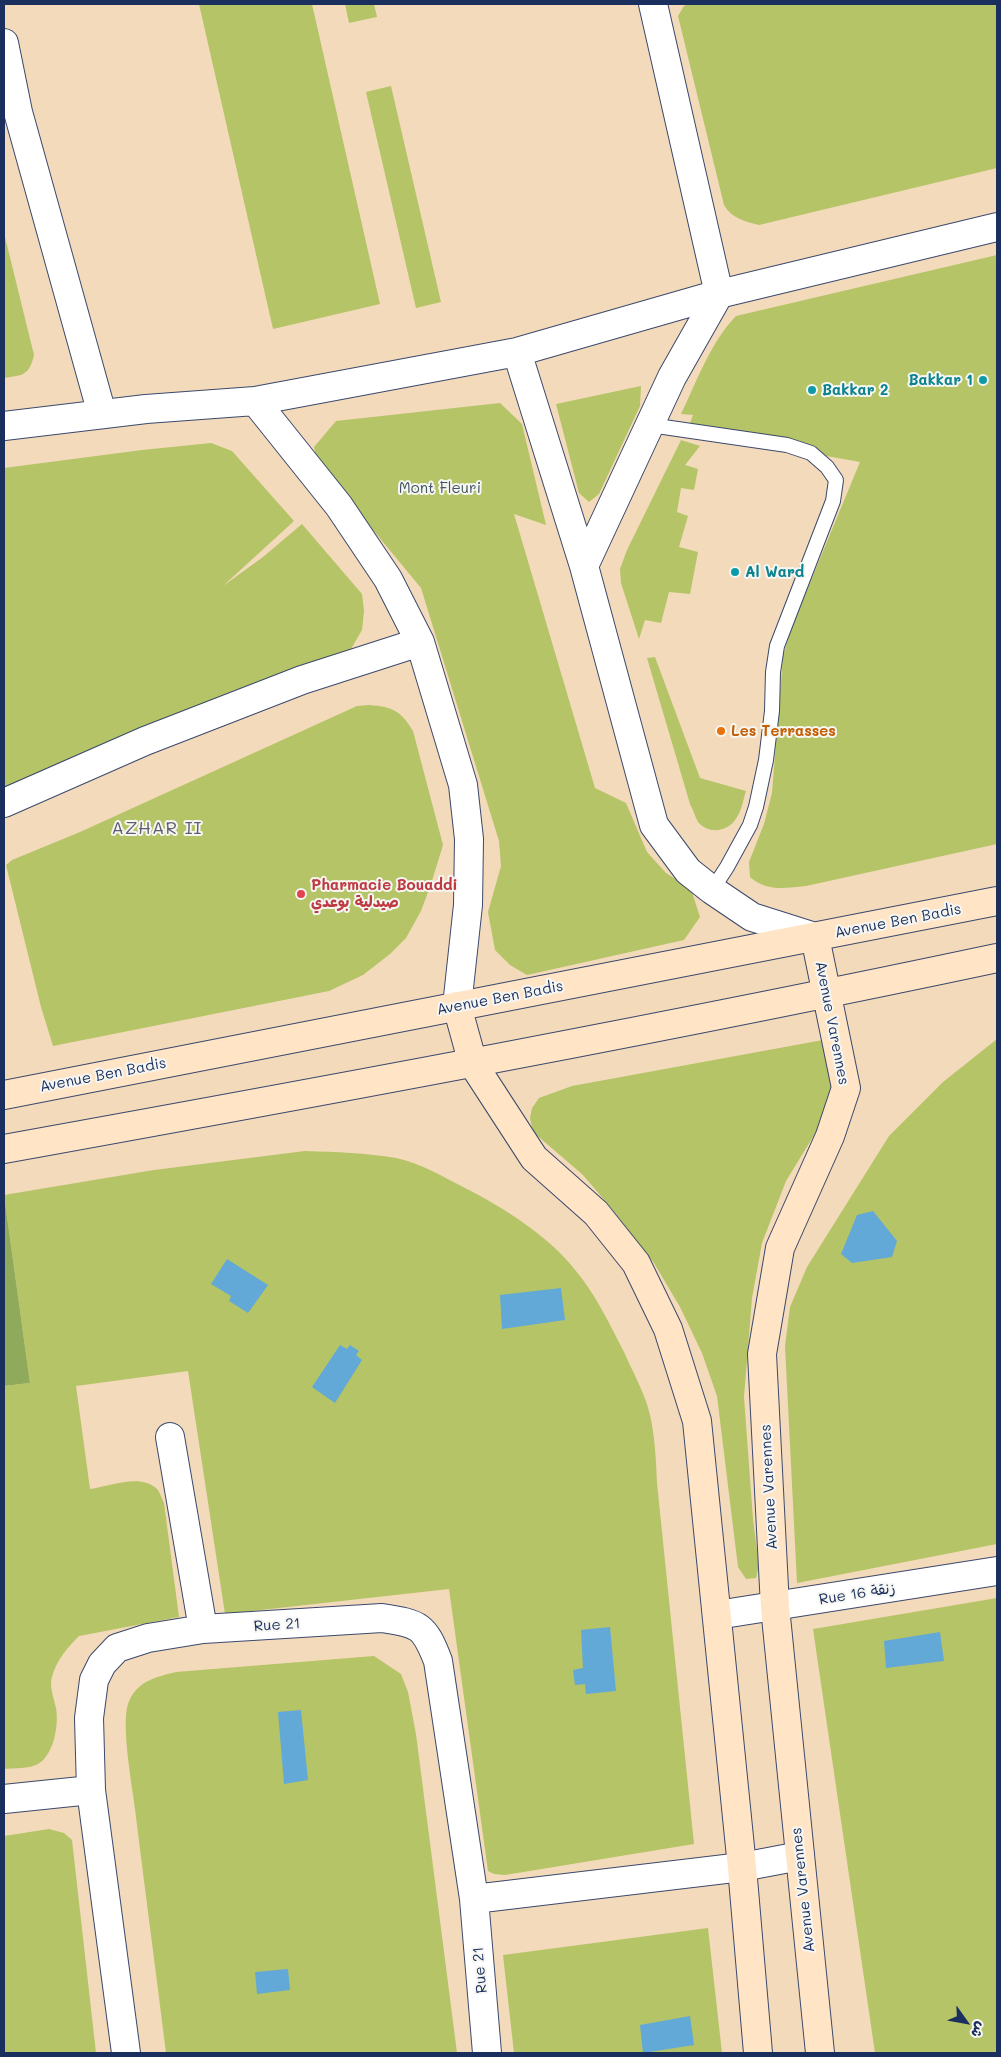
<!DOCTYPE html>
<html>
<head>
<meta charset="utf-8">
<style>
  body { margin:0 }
  #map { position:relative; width:1001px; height:2057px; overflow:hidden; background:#f3dabb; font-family:Mali,"Playpen Sans Arabic",sans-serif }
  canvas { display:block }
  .frame { position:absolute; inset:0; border:5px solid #1b2f5e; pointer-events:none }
  .north { position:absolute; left:941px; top:1997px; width:50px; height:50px; -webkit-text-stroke:4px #f6f6f2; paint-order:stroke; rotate:122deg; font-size:14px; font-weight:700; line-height:20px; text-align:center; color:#1b2f5e }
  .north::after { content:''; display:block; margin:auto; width:18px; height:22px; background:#1b2f5e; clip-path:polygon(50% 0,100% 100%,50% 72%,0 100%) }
</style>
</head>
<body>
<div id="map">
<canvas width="1001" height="2057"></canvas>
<div class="frame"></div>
<div class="north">ش</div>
</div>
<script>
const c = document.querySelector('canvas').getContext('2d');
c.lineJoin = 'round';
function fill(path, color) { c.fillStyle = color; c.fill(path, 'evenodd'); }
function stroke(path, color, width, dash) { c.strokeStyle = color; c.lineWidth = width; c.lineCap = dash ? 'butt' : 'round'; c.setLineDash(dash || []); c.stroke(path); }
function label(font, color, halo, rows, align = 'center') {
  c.font = font + ' Mali,"Playpen Sans Arabic",sans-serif'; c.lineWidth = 4; c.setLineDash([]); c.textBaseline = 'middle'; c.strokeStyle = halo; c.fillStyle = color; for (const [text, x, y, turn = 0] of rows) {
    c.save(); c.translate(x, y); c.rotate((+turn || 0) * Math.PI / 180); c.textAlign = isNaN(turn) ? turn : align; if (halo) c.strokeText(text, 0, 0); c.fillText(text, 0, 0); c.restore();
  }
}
fill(new Path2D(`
  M199 4H312L380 304 273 329Z
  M345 4H374L377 17 349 23Z
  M688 4H997V168L759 225C746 222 731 218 724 205L678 16 684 6Z
  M391 86 441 302 416 308 366 92Z
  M4 233 34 355C29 376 23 375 4 378Z
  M997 255V844L806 886C785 888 767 892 750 877L749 862 764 824 772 793 783 656 792 626 860 462 687 431 693 415 681 414C697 381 710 343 736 316Z
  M641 386 640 406 599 494 589 502 579 493 556 404Z
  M500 403 522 424 546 525 514 514 595 788 626 803 647 852 666 873 691 889 700 917 684 940 527 975 510 965 495 950 488 912 501 866 499 841 421 588 317 462 314 447 336 421Z
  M681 440 700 446 685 465 698 469 694 490 681 488 677 512 688 516 679 547 698 552 690 594 669 592 661 623 645 620 639 639 621 583 620 569 627 550Z
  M211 443 232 451 294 521 223 586 263 557 302 524 362 594 364 611 362 630 351 649 4 793V468L142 450Z
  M655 657 700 778 746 791C743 800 742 810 737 817 729 832 709 835 698 822 695 817 693 809 690 804L647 658Z
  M370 705C393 707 401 711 413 731L443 845 431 884 421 911 406 938 390 954 363 975 329 991 53 1046 41 1007 6 865 12 860 80 832 357 706Z
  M997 1039V1544L797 1583 785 1346 790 1307 807 1267 889 1136 943 1082Z
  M823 1040 841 1069 819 1127 786 1181 762 1243 752 1298 744 1397 753 1519 759 1566 756 1578 746 1579 738 1567 717 1396 702 1353 680 1307 654 1263 612 1209 583 1175 533 1132 530 1118 532 1108 539 1098 572 1086Z
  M305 1151C336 1152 366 1153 396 1158 420 1163 444 1177 465 1188 504 1208 549 1236 576 1271 596 1295 610 1325 624 1352 633 1373 645 1393 650 1415 655 1437 656 1460 657 1483L694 1844 505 1875 494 1874 488 1871 449 1589 225 1614 188 1371 76 1386 90 1489C110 1486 141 1473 157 1489 160 1492 162 1499 164 1503L179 1617 79 1636C67 1648 56 1661 52 1677 49 1686 54 1699 56 1708 59 1724 54 1755 38 1764 30 1769 13 1768 4 1769V1386L30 1383 4 1195 154 1170Z
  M997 1598V2053H875L813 1629Z
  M374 1656 401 1674 408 1692 416 1734 457 2053H166C156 1972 145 1891 135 1809 132 1784 121 1726 128 1704 136 1681 156 1677 176 1672Z
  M49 1829 64 1833 72 1840 96 2053H4V1836Z
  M708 1928 722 2053H514L503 1955Z`), '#b5c466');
fill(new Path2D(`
  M4 1195 30 1383 4 1386Z`), '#90aa5b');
fill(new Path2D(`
  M873 1211 897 1241 892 1257 852 1263 841 1254 857 1215Z
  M227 1259 268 1285 248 1313 229 1301 231 1296 211 1284Z
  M561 1288 565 1320 502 1329 500 1295Z
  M340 1345 347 1349 350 1345 359 1351 356 1355 362 1360 335 1403 312 1387Z
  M610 1627 616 1691 586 1694 585 1684 575 1685 573 1670 583 1668 581 1630Z
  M940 1632 944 1661 886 1668 884 1641Z
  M301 1710 308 1780 284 1784 278 1712Z
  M288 1969 290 1990 257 1994 255 1972Z
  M690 2016 694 2045 643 2053 640 2025Z`), '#62a9d8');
const lane = new Path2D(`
  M650 425 787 445 811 453 827 467 836 480 833 501 777 646 773 672 772 711 766 760 756 807 750 825 727 867 712 890`);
const street = new Path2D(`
  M4 43 18 112 102 414
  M517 352 584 566 654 825 688 871 712 890 752 917 815 937
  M255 401 339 506 388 579 420 642 463 785 469 839 468 905 457 1006
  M4 426 146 409 255 401 517 352 719 294 997 227
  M584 566 672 377 719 294 653 4
  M4 803 145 741 302 680 420 642
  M170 1437 203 1629
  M717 1615 997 1571
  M4 1799 91 1790
  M474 1899 742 1867 800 1856
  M126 2053 91 1790 89 1718 94 1680 102 1664 117 1648 148 1638 203 1629 382 1618C420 1624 424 1625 438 1661L474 1899 487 2053`);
const secondary = new Path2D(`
  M815 937 846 1088 830 1136 780 1248 762 1354 775 1607 820 2053
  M457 1006 473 1064 534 1158 596 1213 636 1263 668 1329 697 1421 742 1867 758 2053
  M4 1095 997 901
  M4 1149C336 1089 667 1028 997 958`);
stroke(lane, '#3b496c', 16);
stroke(street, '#3b496c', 30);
stroke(secondary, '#3b496c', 30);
stroke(lane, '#fff', 14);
stroke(street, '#fff', 28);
stroke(secondary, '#ffe4c6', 28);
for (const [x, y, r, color] of [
  [983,380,5,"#0f9aa8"],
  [812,390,5,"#0f9aa8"],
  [735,572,5,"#0f9aa8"],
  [721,731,5,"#e8710a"],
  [301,894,5,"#e0444e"]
]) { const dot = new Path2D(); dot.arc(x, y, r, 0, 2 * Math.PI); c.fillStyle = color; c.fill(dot); stroke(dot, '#f6f6f2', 2); }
label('bold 15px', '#0d838f', '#f6f6f2', [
  ["Bakkar 1",973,380,"right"],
  ["Bakkar 2",822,390],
  ["Al Ward",745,572]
], 'left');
label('15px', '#425460', '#f6f6f2', [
  ["Mont Fleuri",440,488]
]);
label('bold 15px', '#c56008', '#f6f6f2', [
  ["Les Terrasses",731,731]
], 'left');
label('bold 15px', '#be3a42', '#f6f6f2', [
  ["Pharmacie Bouaddi",311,885],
  ["صيدلية بوعدي",311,902]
], 'left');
label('15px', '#1b2f5e', '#f6f6f2', [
  ["Avenue Ben Badis",898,921,-11],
  ["Avenue Ben Badis",500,998,-11],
  ["Avenue Varennes",832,1023,79],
  ["Avenue Ben Badis",103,1075,-11],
  ["Avenue Varennes",769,1487,-93],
  ["Rue 16 زنقة",857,1594,-9],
  ["Rue 21",277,1625,-4],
  ["Avenue Varennes",803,1890,-96],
  ["Rue 21",480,1970,-95]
]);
c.letterSpacing = '1px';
label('18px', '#5f5d6e', '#f6f6f2', [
  ["AZHAR II",157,828]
]);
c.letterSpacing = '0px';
</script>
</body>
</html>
